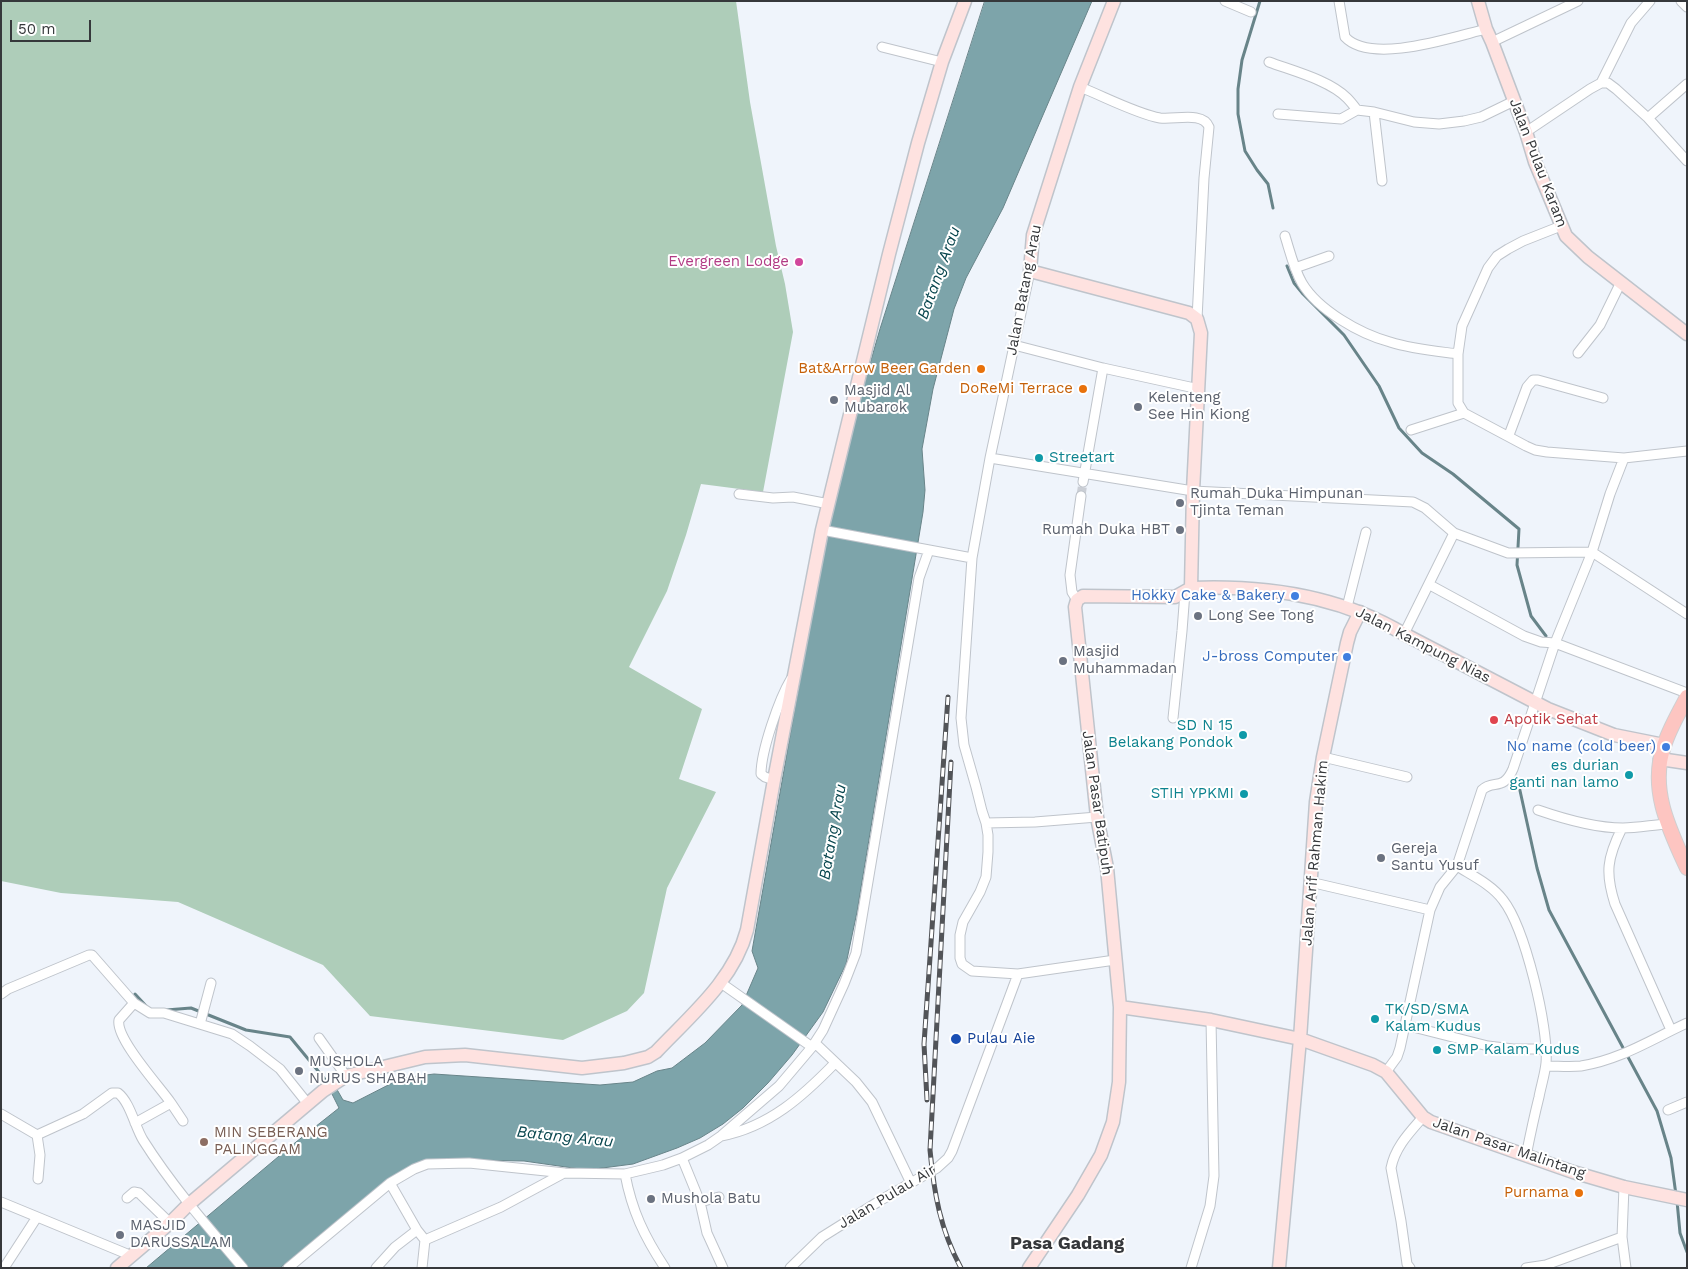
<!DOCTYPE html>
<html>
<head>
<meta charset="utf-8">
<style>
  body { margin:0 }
  #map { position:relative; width:1688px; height:1269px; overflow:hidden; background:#eff4fb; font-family:"Work Sans",sans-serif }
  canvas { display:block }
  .frame { position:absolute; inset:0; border:2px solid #36383b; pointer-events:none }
  .scale { position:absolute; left:10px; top:20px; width:81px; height:22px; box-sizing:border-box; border:2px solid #36383b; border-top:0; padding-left:6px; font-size:15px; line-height:18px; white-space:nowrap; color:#36383b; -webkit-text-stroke:4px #fff; paint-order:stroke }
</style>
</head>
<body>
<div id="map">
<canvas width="1688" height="1269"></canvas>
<div class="frame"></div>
<div class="scale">50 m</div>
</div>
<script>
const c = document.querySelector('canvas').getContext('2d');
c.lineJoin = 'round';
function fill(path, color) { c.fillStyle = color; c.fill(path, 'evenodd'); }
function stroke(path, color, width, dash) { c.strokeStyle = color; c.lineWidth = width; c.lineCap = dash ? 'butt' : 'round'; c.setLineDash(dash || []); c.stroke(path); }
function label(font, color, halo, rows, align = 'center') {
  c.font = font + ' "Work Sans",sans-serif'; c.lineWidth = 4; c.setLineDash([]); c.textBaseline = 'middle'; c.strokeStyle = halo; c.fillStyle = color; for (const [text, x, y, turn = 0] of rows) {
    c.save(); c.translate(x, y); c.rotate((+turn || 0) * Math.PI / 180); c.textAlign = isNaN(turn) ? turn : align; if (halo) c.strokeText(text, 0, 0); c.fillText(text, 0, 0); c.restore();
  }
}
fill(new Path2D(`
  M1 1H736L750 102 776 246 785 284 793 332 763 492 701 484 686 535 667 591 629 667 702 709 679 779 716 792 667 888 644 993 627 1011 563 1040 370 1016 323 965 178 902 61 893 1 881Z`), '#aecdb9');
const water = new Path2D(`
  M985 1H1092L1003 208 966 278 954 309 933 389 922 449 925 490 923 512 857 912 846 964 823 1012 792 1055 768 1083 743 1108 723 1124 700 1138 677 1148 633 1164 587 1170 524 1161 467 1160 402 1172 384 1182 280 1268H146L291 1146 339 1108 329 1088 335 1086 343 1100 353 1103 402 1078 434 1074 600 1085 633 1082 657 1071 672 1068 705 1043 742 1005 758 968 752 951 825 538 844 454 880 329Z`);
fill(water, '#7da4aa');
stroke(water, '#688489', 1);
stroke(new Path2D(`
  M1260 1 1242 60 1238 89V114L1245 151 1257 170 1268 184 1273 208
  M1287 266 1294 283 1303 294 1344 335 1379 386 1399 428 1422 453 1453 474 1519 529 1517 565 1531 616 1546 636
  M1517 777 1537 868 1549 910 1657 1111 1671 1158 1676 1195
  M135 994 148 1008
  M166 1010 191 1008 246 1030 290 1037 328 1083
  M1677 1201 1680 1233 1687 1252`), '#688489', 3);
stroke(new Path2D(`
  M1081 496 1083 482`), '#caced5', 9, [9, 4.5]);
const street = new Path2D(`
  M1225 1 1251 12
  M1339 1 1345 37C1371 65 1453 37 1486 29
  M1681 1 1687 7
  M1492 42 1578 1
  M882 47 942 62
  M1269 62C1293 71 1329 80 1347 98 1351 102 1354 106 1357 110
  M1601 83 1631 23 1650 1
  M1080 87C1103 96 1137 114 1160 118 1175 120 1203 111 1209 127L1204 178 1197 319
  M1374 112 1382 181
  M1278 114 1341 119 1357 110 1374 112 1414 122 1439 124 1464 121 1481 117 1514 101
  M1648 118 1687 84
  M1526 132 1590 89 1601 83H1608L1616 89 1648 118 1687 161
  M1561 226 1523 241 1508 249 1497 256 1488 268 1462 326 1458 354V403L1464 413 1526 446 1535 450 1547 452 1624 458 1687 451
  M1285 236C1290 252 1294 269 1302 283 1318 310 1360 334 1390 342 1412 349 1435 351 1458 354
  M1295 268 1329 256
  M1030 271 990 458 972 558 961 718 964 745 976 787 982 811 986 823 988 835V852L986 877 980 892 963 922 960 935V958L962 964 972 971 1018 974 1115 960
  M1014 345 1103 368 1199 389
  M1578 353 1600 325 1621 282
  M1411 430 1464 413
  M1509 435 1527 387 1533 380H1538L1603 398
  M990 458 1193 491 1413 502 1425 508 1454 533 1508 553 1592 552 1687 614
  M1083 482 1103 368
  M739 494 773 498 793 497 829 504
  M822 530 972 558
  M1430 585 1524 636 1541 642 1555 643 1687 693
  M1077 600 1072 592 1070 575 1081 496
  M1347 607 1366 532
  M1404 634 1454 533
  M1173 718 1182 631 1185 592
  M1323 757 1407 777
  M774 780 765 777 761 774C761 751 779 699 791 679
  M1538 810C1564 819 1595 828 1623 828 1637 828 1652 825 1666 824
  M986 823 1035 822 1097 817
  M1622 828C1607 858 1605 873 1615 904L1671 1030
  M1457 866C1473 876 1492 885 1503 900 1525 928 1549 1028 1546 1063 1545 1074 1541 1086 1539 1097 1534 1117 1530 1136 1526 1156
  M1310 882 1430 910
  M721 983 812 1047
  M1 994 8 989 89 955H92L134 1003 150 1013H164L232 1034 250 1046 280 1069 308 1104
  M134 1003 119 1020C115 1038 160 1087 171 1103L135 1123
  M200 1024 211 983
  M1405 1025 1488 1046 1513 1049H1547
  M319 1038 346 1076
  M815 1043 856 1082 872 1102 911 1183
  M1546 1066C1558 1066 1570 1067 1581 1066 1620 1060 1652 1039 1687 1023
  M1386 1072 1397 1057 1400 1048 1430 910 1440 887 1457 866 1482 790C1493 779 1503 792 1513 769L1555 643 1592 552 1610 494 1624 458
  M171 1103 183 1121
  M1668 1110 1687 1102
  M1 1114 37 1135 83 1114 112 1093H118C130 1102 135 1127 143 1140 172 1186 208 1227 243 1268
  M37 1135 40 1155 38 1179
  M721 1136C769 1127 803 1096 835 1063
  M682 1158 700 1202 707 1233 723 1268
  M390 1183 417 1230 425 1240
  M1624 1187 1622 1237 1626 1268
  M127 1198 134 1192 139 1193 170 1223
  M1 1202 132 1256
  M700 1202 719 1197
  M4 1268 37 1217
  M288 1268 390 1183 414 1169 427 1164 469 1163 565 1173 625 1174
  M376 1268 395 1247 417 1230
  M422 1268 425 1240 501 1207 564 1173
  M665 1268C644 1236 632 1211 625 1174L663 1165 682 1158 708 1145 721 1136 779 1086 812 1047 823 1030 844 984 856 953 919 578 929 550
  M790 1268 822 1237 881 1200 937 1168 948 1158 952 1151 1018 974
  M1191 1268 1210 1206 1214 1176 1211 1020
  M1410 1268 1407 1264 1401 1221 1391 1168C1395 1147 1410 1132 1423 1117
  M1526 1268 1546 1265 1622 1237`);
const secondary = new Path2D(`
  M1114 1 1080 87 1033 235 1030 271 1189 313 1197 319 1201 333 1193 491 1191 588
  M1478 1 1486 29 1492 42 1526 132 1535 162 1566 236 1588 257 1687 334
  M1191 588C1265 585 1340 596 1404 634L1548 709 1614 735 1664 745
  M1660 759 1687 763
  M1120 1007 1211 1020 1300 1039 1373 1065 1386 1072 1423 1117 1431 1122 1573 1172 1624 1187 1687 1200
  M117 1268 170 1223 188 1205 323 1091 346 1076 425 1057 465 1055 582 1068 624 1063 648 1057 656 1052C690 1016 734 980 747 930L774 780 822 530 889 254 918 143 942 62 965 1
  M1029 1268 1078 1195 1101 1155 1113 1122 1119 1082 1120 1007 1107 868 1097 817 1075 607 1077 600 1083 596 1175 597 1191 588
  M1279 1268 1300 1039 1316 802 1323 757 1347 643 1350 632 1360 612`);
const primary = new Path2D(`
  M1687 697C1679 713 1669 729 1664 746 1649 789 1669 829 1687 868`);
stroke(street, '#bfc4cb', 11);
stroke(secondary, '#bfc4cb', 15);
stroke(primary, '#cfcfd0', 16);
stroke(street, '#fff', 9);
stroke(secondary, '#fee2e0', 12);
stroke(primary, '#fdc5c1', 14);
const rail = new Path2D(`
  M951 762 930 1150C934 1193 940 1229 961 1268
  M927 1100 924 1044 948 697`);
stroke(rail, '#525458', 5);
stroke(rail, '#fff', 3, [9]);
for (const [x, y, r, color] of [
  [799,262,5,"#d1479c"],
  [981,369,5,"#e8710a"],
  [1083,389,5,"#e8710a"],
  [834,400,5,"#6b7280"],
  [1138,407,5,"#6b7280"],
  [1039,458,5,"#0f9aa8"],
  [1180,503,5,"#6b7280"],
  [1180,530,5,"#6b7280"],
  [1295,596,5,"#3f7fe0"],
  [1198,616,5,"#6b7280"],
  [1347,657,5,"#3f7fe0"],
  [1063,661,5,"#6b7280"],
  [1494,720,5,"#e0444e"],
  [1243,735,5,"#0f9aa8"],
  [1666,747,5,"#3f7fe0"],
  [1629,775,5,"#0f9aa8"],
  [1244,794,5,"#0f9aa8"],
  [1381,858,5,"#6b7280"],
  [1375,1019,5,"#0f9aa8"],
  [956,1039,6,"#1a4fb4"],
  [1437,1050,5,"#0f9aa8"],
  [299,1071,5,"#6b7280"],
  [204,1142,5,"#8d6e63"],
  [1579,1193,5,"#e8710a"],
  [651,1199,5,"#6b7280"],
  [120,1235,5,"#6b7280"]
]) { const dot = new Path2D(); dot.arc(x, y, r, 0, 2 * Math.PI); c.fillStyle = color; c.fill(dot); stroke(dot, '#fff', 2); }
label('15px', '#36383b', '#fff', [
  ["Jalan Pulau Karam",1538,163,69],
  ["Jalan Batang Arau",1024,290,-79],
  ["Jalan Kampung Nias",1423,645,27],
  ["Jalan Pasar Batipuh",1097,803,82],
  ["Jalan Arif Rahman Hakim",1315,853,-85],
  ["Jalan Pasar Malintang",1509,1148,19],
  ["Jalan Pulau Air",887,1197,-31]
]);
label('15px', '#b23c85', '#fff', [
  ["Evergreen Lodge",789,262]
], 'right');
label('15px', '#c56008', '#fff', [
  ["Bat&Arrow Beer Garden",971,369],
  ["DoReMi Terrace",1073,389],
  ["Purnama",1569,1193]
], 'right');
label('15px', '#5b616d', '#fff', [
  ["Masjid Al",844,391],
  ["Mubarok",844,408],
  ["Kelenteng",1148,398],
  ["See Hin Kiong",1148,415],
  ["Rumah Duka Himpunan",1190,494],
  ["Tjinta Teman",1190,511],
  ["Rumah Duka HBT",1170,530,"right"],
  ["Long See Tong",1208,616],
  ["Masjid",1073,652],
  ["Muhammadan",1073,669],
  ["Gereja",1391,849],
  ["Santu Yusuf",1391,866],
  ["MUSHOLA",309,1062],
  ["NURUS SHABAH",309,1079],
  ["Mushola Batu",661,1199],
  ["MASJID",130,1226],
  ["DARUSSALAM",130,1243]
], 'left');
label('15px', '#0d838f', '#fff', [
  ["Streetart",1049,458],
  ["SD N 15",1233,726,"right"],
  ["Belakang Pondok",1233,743,"right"],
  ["es durian",1619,766,"right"],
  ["ganti nan lamo",1619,783,"right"],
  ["STIH YPKMI",1234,794,"right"],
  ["TK/SD/SMA",1385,1010],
  ["Kalam Kudus",1385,1027],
  ["SMP Kalam Kudus",1447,1050]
], 'left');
label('15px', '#366cbe', '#fff', [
  ["Hokky Cake & Bakery",1285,596],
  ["J-bross Computer",1337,657],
  ["No name (cold beer)",1656,747]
], 'right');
label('15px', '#be3a42', '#fff', [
  ["Apotik Sehat",1504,720]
], 'left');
label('15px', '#164399', '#fff', [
  ["Pulau Aie",967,1039]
], 'left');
label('15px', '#785e54', '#fff', [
  ["MIN SEBERANG",214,1133],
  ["PALINGGAM",214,1150]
], 'left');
label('italic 16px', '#08464e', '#fff', [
  ["Batang Arau",939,273,-70],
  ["Batang Arau",833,832,-80],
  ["Batang Arau",565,1137,6]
]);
label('bold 18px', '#36383b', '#fff', [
  ["Pasa Gadang",1067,1244]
]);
</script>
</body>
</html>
